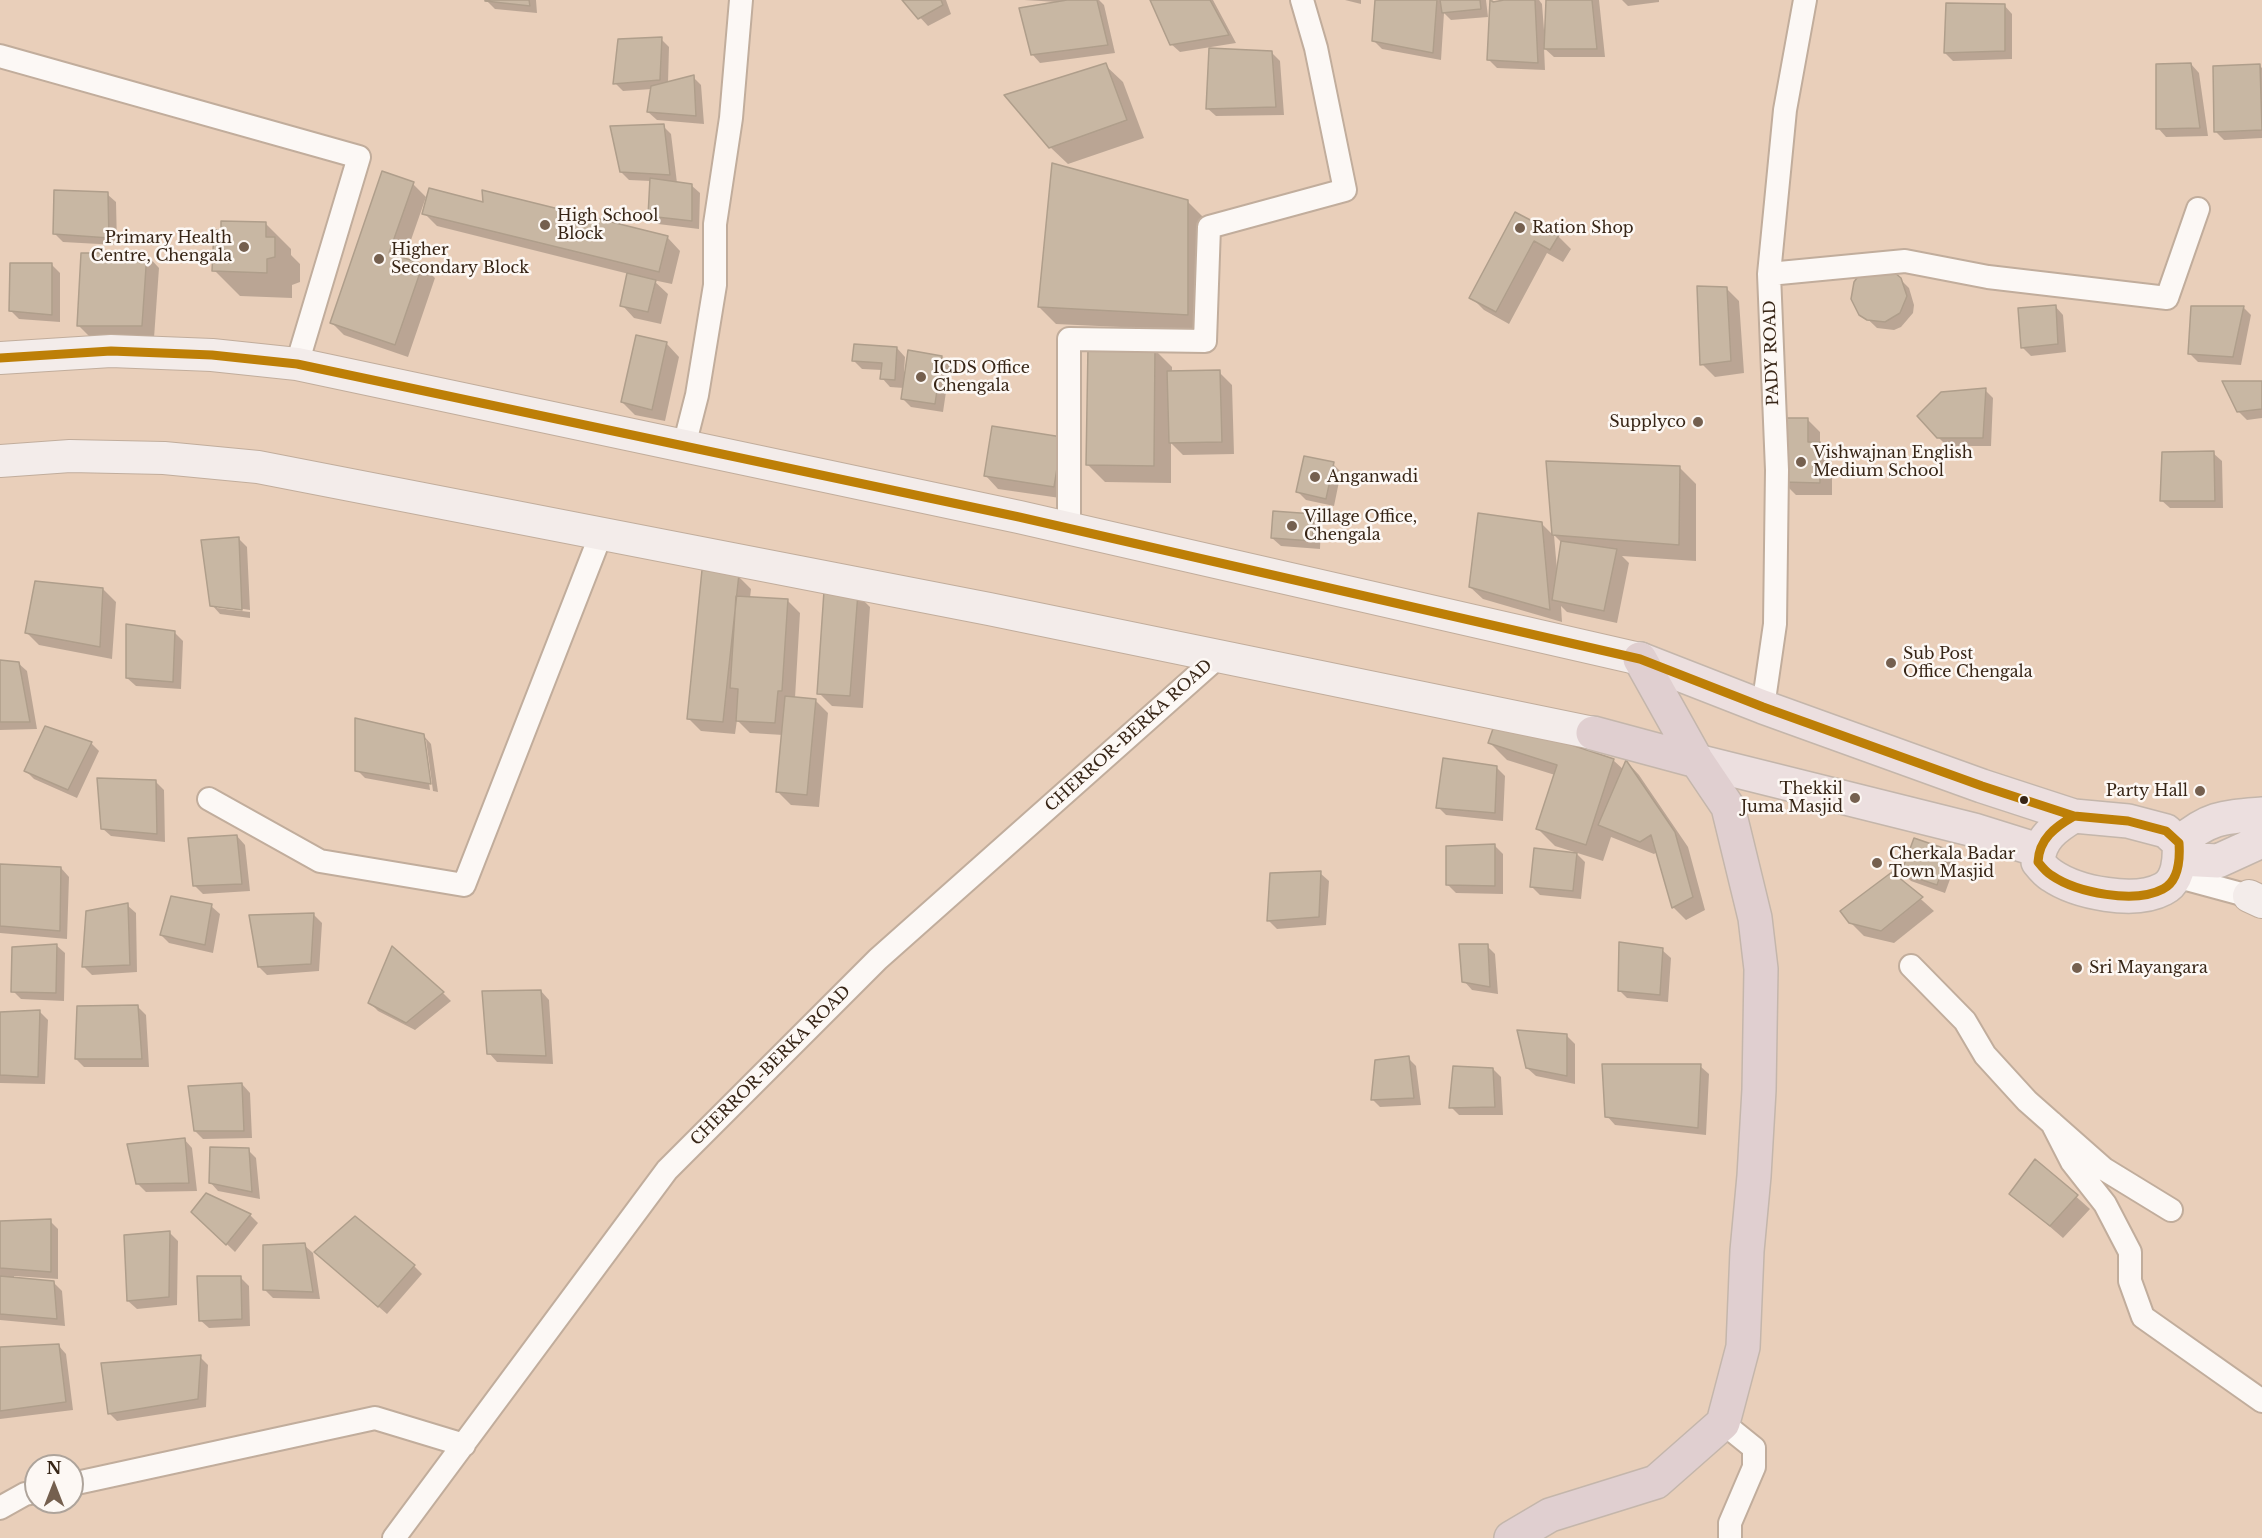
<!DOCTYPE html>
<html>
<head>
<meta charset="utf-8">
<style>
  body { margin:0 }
  #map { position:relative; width:2262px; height:1538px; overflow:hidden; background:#e9cfba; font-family:"Libre Baskerville",serif }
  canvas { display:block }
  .north { position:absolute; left:24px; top:1454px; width:60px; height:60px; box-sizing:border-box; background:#fdf8f4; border:2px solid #aea49b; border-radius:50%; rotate:0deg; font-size:16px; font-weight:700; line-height:24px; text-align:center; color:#372516 }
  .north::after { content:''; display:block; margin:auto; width:21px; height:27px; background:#75604f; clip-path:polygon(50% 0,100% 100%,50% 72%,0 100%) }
</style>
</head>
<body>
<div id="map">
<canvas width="2262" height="1538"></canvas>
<div class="north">N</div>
</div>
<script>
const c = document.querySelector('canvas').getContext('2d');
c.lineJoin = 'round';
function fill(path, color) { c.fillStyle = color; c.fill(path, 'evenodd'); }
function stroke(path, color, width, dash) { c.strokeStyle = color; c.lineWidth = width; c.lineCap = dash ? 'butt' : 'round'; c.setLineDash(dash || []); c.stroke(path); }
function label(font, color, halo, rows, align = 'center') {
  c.font = font + ' "Libre Baskerville",serif'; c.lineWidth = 5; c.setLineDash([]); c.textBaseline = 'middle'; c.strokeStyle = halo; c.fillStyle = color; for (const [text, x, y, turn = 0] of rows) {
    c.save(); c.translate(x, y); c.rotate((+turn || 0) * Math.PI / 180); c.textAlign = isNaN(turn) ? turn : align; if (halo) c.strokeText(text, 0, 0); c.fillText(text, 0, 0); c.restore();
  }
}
fill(new Path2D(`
  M486 0H536L537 13 495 9Z
  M904 0H946L951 14 928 26Z
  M1024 0H1099L1104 5 1115 53 1040 63 1032 54 1058 2Z
  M1152 0H1213L1236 43 1180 52 1171 44Z
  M1345 0H1361V4Z
  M1377 0H1486L1488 17 1451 20 1444 13 1441 60 1382 49 1374 41Z
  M1492 0 1497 3 1512 0H1539L1542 4 1544 30H1546L1547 0H1599L1605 57H1554L1544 48 1545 70 1497 68 1489 60Z
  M1622 0H1659V2L1628 6Z
  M2004 5 2012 14V59L1953 61 1945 53Z
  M661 39 669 47 668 83 693 77 701 85 704 124 657 120 648 112 652 89 623 91 615 83Z
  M1272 53 1280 61 1284 115 1216 116 1207 108Z
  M2191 64 2199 73 2208 136 2166 137 2158 128Z
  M1105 65 1123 82 1144 138 1068 164 1050 147Z
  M2259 65 2262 68V138L2224 140 2216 132Z
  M663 126 671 134 677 183 691 185 700 193 699 229 658 224 650 216 651 181 629 180 621 172Z
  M413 184 426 197 404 260 422 266 435 278 408 357 344 335 331 322Z
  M107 194 116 202 117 245 63 242 55 234Z
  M1187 201 1204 218 1205 331 1056 324 1039 307Z
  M485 204 668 238 680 251 672 284 653 280 668 294 661 324 634 318 622 305 629 274 437 226 424 213Z
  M1516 214 1558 236 1571 249 1563 262 1547 253 1509 324 1484 310 1471 297Z
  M266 224 291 249V255L300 264V282L292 285V298L240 296 214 270Z
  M147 255 159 268 154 338H91L78 325Z
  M52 265 60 273V322L19 319 11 311Z
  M1900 279 1909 288 1914 305 1913 313 1901 327 1894 330 1877 328 1855 307Z
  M1726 288 1739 301 1744 373 1715 377 1702 364Z
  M2055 306 2063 315 2066 352 2031 356 2023 348Z
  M2243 307 2251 315 2241 365 2198 362 2190 354Z
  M667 344 679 357 665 421 635 415 622 402Z
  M897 348 905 357 904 372 942 357 950 365 943 412 911 407 902 398 904 388 890 387 882 378V370L862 369 854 361Z
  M1155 350 1172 367V372H1219L1232 385 1234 454 1183 455 1171 443V483L1105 482 1088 465Z
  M2262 383V418L2247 420 2238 411Z
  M1985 390 1993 398 1991 446H1947L1938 437Z
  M1807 419 1820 432V444L1832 456V495H1796L1783 482Z
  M1062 439 1067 499 998 489 986 476Z
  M2213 453 2222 461 2223 508H2170L2161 500Z
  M1548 463 1679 467 1696 484V561L1622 556 1629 563 1617 623 1567 612 1561 606 1562 622 1483 599 1470 587 1541 523 1554 536ZM1554 535 1562 543 1557 570Z
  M1333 464 1341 472 1334 506 1306 500 1298 492Z
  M1313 515 1321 523 1320 549 1281 546 1272 538Z
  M239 539 247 547 250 610 217 605V608L250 612V618L220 614 212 605Z
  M738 576 751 589 750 598 787 600 800 613 795 698 815 700 828 713 819 807 791 805 778 792 783 735 750 733 737 720 735 734 701 731 688 718Z
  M103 589 116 602 112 659 39 645 26 632Z
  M857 594 870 607 863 708 832 706 819 693Z
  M175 633 183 641 181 689 136 686 127 678Z
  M0 661 18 663 27 671 37 729 0 730Z
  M423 735 431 744 438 792 433 791 426 740H423L430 790 365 778 357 770Z
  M91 743 99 751 77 798 34 779 26 771Z
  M1490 743 1613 760 1624 770 1627 762 1639 775 1688 847 1705 910 1686 920 1673 907 1657 852 1654 854 1611 837 1603 861 1555 846 1538 829 1555 775 1507 760Z
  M1497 768 1505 776 1503 821 1446 815 1438 807Z
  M155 781 164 790 165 842 111 836 102 828Z
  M237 836 245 845 250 891 203 894 194 885Z
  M1495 846 1503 854V894L1456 893 1448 885Z
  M1948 852 1957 860 1945 893 1911 881 1903 873Z
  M1576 853 1585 862 1581 899 1540 895 1531 886Z
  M0 866 61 868 69 877 67 939 0 933Z
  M1320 873 1329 881 1326 925 1277 929 1269 921Z
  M1892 873 1934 911 1894 943 1864 936 1850 922Z
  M127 905 136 913 137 972 92 975 84 967Z
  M211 906 220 914 213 953 169 943 161 935Z
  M314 915 322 923 319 971 267 975 259 967Z
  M56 945 65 953 64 1001 21 999 13 991Z
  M1487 946 1495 954 1498 994 1472 990 1464 981Z
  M1662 950 1671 958 1668 1002 1627 998 1619 990Z
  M541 991 549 1000 553 1064 497 1062 489 1053Z
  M443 993 451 1001 415 1030 378 1011 370 1003Z
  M138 1007 146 1015 149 1067H84L76 1059Z
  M40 1012 48 1020 45 1084 0 1083V1014Z
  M1567 1036 1575 1044V1084L1536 1076 1527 1068Z
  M1408 1058 1416 1066 1421 1105 1380 1107 1372 1099Z
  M1700 1066 1709 1074 1706 1135 1615 1125 1607 1116Z
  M1493 1069 1501 1077 1503 1115H1459L1451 1107Z
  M242 1084 250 1093 252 1138 203 1139 195 1131Z
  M184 1139 192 1148 197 1191 146 1192 137 1183Z
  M248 1150 256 1158 260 1199 218 1191 210 1182Z
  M2036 1161 2090 1209 2063 1238 2011 1193Z
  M206 1195 250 1215 258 1223 235 1252 193 1211Z
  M50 1221 58 1229V1279L14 1276V1279L54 1283 62 1291 65 1326 0 1320V1223Z
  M169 1232 178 1241 177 1305 137 1309 128 1301Z
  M304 1245 313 1253 320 1299 273 1298 264 1289Z
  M325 1260 414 1266 422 1274 387 1314Z
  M240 1277 249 1286 250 1326 209 1328 200 1320Z
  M58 1345 66 1354 73 1410 0 1419V1349Z
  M200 1357 208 1365 206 1407 117 1421 109 1413Z`), '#0003');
const building = new Path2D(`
  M485 0H529L530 6 485 1Z
  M902 0H941L943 5 918 19Z
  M1067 0H1097L1108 45 1031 55 1019 8Z
  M1150 0H1210L1229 35 1170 45Z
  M1375 0H1437L1433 53 1372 41Z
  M1440 0H1480L1481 9 1442 13Z
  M1490 0 1493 2 1504 0H1535L1538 63 1487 60Z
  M1546 0H1592L1597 49H1544Z
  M1946 3 2005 4V51L1944 53Z
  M662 37 660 80 613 84 618 39Z
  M1209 48 1272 51 1276 107 1206 109Z
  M1106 63 1127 120 1049 148 1004 95Z
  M2191 63 2200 128 2156 129V64Z
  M2260 64 2262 130 2214 132 2213 66Z
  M694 75 696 116 647 112 651 86Z
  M664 124 670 175 620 172 610 126Z
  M1052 163 1188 200V315L1038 307Z
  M382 171 414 182 389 253 423 264 395 345 330 323Z
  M650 178 692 184V221L648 216Z
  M429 188 483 202 482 190 668 236 659 272 422 214Z
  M54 190 108 192 109 238 53 234Z
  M1515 212 1559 235 1550 250 1534 241 1496 312 1469 298Z
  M221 221 266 222V237H275V257L267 259V273L212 271 214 230H221Z
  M81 253H147L142 326H77Z
  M10 263H52V315L9 311Z
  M1894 272 1901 278 1907 296 1900 313 1885 322 1867 320 1859 315 1851 299 1854 282 1859 275Z
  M627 273 656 280 648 312 620 306Z
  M1697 286 1727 287 1731 361 1700 365Z
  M2056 305 2058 344 2021 348 2018 308Z
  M2191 306H2244L2233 357 2188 354Z
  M636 335 667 342 652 410 621 402Z
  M854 344 897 347 895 380 880 379 882 363 852 361Z
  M1088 347 1155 348 1154 466 1086 465Z
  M908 350 942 356 935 404 901 399Z
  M1220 370 1222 442 1169 443 1167 371Z
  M2222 381H2262V409L2237 412Z
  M1986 388 1983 438H1937L1917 416 1941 392Z
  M1782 418H1808V442H1820V483L1781 482Z
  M992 426 1062 437 1054 487 984 476Z
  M2214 451 2215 501H2160L2162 452Z
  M1304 456 1334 462 1326 499 1296 492Z
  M1546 461 1680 466 1679 545 1552 535Z
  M1273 511 1314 514 1312 541 1271 538Z
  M1478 513 1542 522 1550 610 1469 587Z
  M239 537 242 610 210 606 201 540Z
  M1561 541 1617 549 1604 611 1552 600Z
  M702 570 739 574 723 722 687 719Z
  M35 581 103 588 100 647 25 633Z
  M824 591 858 593 850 696 817 694Z
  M736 596 788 599 782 691H778L775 723 736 721 738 689 730 688Z
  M126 624 175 631 173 682 126 678Z
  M0 660 19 662 30 722H0Z
  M785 696 816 699 807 795 776 792Z
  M355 718 424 734 431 784 355 771Z
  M1496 720 1614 759 1586 845 1536 829 1557 765 1488 743Z
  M45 726 92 742 68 790 24 771Z
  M1443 758 1497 766 1495 813 1436 808Z
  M1626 760 1675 832 1693 897 1672 908 1651 835 1640 842 1598 825Z
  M97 778 156 780 157 834 101 829Z
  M237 835 242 884 193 886 188 838Z
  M1914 838 1949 850 1937 885 1901 873Z
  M1495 844V886L1446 885V846Z
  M1534 848 1577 853 1573 891 1530 887Z
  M0 864 61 867 60 931 0 926Z
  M1321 871 1319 917 1267 921 1270 873Z
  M1892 872 1923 897 1881 931 1849 923 1840 911Z
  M171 896 212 904 205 945 160 935Z
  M128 903 130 965 82 967 86 911Z
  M314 913 311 964 258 967 249 915Z
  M1619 942 1663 948 1660 995 1618 991Z
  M57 944 56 993 11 992 12 947Z
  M1459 944H1488L1490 987 1462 982Z
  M392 946 444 992 406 1023 368 1003Z
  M541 990 546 1056 487 1054 482 991Z
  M138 1005 142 1059H75L77 1006Z
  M40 1010 38 1077 0 1075V1012Z
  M1517 1030 1567 1034V1076L1526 1068Z
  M1409 1056 1414 1098 1371 1100 1375 1060Z
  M1602 1064H1701L1698 1128 1605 1117Z
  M1453 1066 1493 1068 1495 1107 1449 1108Z
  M242 1083 244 1131H194L188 1086Z
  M185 1138 189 1183 136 1184 127 1144Z
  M210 1147 249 1148 252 1192 209 1183Z
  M2035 1159 2078 1195 2050 1226 2009 1194Z
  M206 1193 251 1214 226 1245 191 1212Z
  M355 1216 415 1265 378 1307 314 1252Z
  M51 1219V1272L0 1268V1221Z
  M170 1231 169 1297 127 1301 124 1235Z
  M305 1243 313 1292 263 1290V1245Z
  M0 1276 54 1281 57 1319 0 1314Z
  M197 1276H241L242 1319 199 1321Z
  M59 1344 66 1402 0 1411V1347Z
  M201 1355 198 1399 108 1414 101 1363Z`);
fill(building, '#c8b7a3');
stroke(building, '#af9e8b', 1.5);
const street = new Path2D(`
  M0 56 359 157 297 364
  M1769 274 1905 261 1988 277 2167 298 2198 209
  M684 446 697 395 715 285V224L731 118 741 0
  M1069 528V339L1205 341 1209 227 1345 190 1316 48 1302 0
  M1763 707 1775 624 1777 470 1769 274 1785 110 1805 0
  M209 799 320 861 464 885 601 534
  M2175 876 2249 896
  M1911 966 1965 1021 1985 1055 2027 1101 2104 1169 2171 1210
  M2052 1123 2072 1162 2105 1204 2130 1252V1281L2143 1317 2262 1401
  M1723 1423 1754 1448V1467L1730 1523V1538
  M72 1484 375 1418 464 1445
  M0 1508 25 1494 36 1492
  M394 1538 667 1170 878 959 1218 657`);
const secondary = new Path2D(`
  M0 358 111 351 212 355 297 364 1019 517 1640 659
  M0 461 70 456 164 458 258 467 989 609 1593 733
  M2249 896 2262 902`);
const primary = new Path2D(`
  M1640 659 1763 707 1982 786 2074 816 2128 821 2166 831 2179 843C2180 858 2179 881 2163 889 2135 904 2077 893 2051 875 2046 872 2042 867 2038 862 2039 839 2055 827 2074 816
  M1697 761 1974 830 2038 850
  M2179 843C2209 817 2224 817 2262 814
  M2180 859 2218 861 2262 841`);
const highway = new Path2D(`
  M1593 733 1697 761
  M1511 1538 1550 1515 1656 1482 1723 1423 1743 1347 1747 1251 1754 1176 1759 1090 1761 969 1755 918 1728 807 1697 761 1640 659`);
stroke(street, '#c1ad9c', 26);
stroke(secondary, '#c1ad9c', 34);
stroke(primary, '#c4b6ab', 36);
stroke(highway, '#c4b6ab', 36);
stroke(street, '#fcf8f5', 22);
stroke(secondary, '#f3ecea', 32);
stroke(primary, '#ecdfdf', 33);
stroke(highway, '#e0cfd0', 33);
stroke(new Path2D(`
  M0 358 111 351 212 355 297 364 1019 517 1640 659 1763 707 1982 786 2074 816 2128 821 2166 831 2179 843C2180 858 2179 881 2163 889 2135 904 2077 893 2051 875 2046 872 2042 867 2038 862 2039 839 2055 827 2074 816`), '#bd7f07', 9);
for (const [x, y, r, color] of [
  [545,225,6,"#75604f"],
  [1520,228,6,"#75604f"],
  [244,247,6,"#75604f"],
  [379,259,6,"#75604f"],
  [921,377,6,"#75604f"],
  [1698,422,6,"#75604f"],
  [1801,462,6,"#75604f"],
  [1315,477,6,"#75604f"],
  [1292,526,6,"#75604f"],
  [1891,663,6,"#75604f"],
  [2200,791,6,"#75604f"],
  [1855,798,6,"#75604f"],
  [2024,800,5,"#372516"],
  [1877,863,6,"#75604f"],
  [2077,968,6,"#75604f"]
]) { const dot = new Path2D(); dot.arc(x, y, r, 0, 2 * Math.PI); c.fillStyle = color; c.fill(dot); stroke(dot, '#fdf8f4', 2); }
label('16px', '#372516', '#fdf8f4', [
  ["High School",557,216],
  ["Block",557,234],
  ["Ration Shop",1532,228],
  ["Primary Health",232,238,"right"],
  ["Centre, Chengala",232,256,"right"],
  ["Higher",391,250],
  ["Secondary Block",391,268],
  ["ICDS Office",933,368],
  ["Chengala",933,386],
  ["Supplyco",1686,422,"right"],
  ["Vishwajnan English",1813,453],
  ["Medium School",1813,471],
  ["Anganwadi",1327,477],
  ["Village Office,",1304,517],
  ["Chengala",1304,535],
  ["Sub Post",1903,654],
  ["Office Chengala",1903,672],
  ["Thekkil",1843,789,"right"],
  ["Juma Masjid",1843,807,"right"],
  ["Party Hall",2188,791,"right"],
  ["Cherkala Badar",1889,854],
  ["Town Masjid",1889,872],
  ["Sri Mayangara",2089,968]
], 'left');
label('16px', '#372516', '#fdf8f4', [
  ["PADY ROAD",1772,353,-92],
  ["CHERROR-BERKA ROAD",1129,736,-42],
  ["CHERROR-BERKA ROAD",771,1066,-45]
]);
</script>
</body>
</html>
